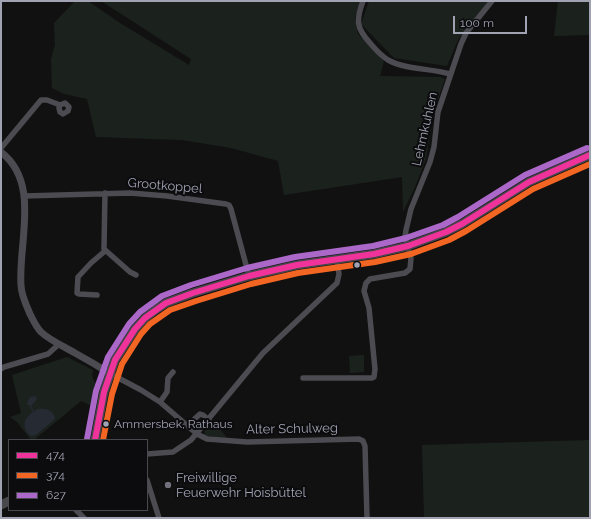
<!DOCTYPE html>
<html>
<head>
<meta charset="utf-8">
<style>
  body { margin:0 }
  #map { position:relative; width:591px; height:519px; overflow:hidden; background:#111; font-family:Raleway,sans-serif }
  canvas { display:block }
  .frame { position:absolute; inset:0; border:2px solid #a1a3b3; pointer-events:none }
  .legend { position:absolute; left:8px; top:439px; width:140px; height:72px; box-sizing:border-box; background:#0c0b0d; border:1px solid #48484f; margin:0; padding:5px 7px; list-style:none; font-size:12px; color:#a1a3b3 }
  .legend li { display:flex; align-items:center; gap:8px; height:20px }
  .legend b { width:20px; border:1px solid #48484f }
  .scale { position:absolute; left:453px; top:16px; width:74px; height:18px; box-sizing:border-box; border:2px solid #a1a3b3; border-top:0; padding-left:5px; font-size:12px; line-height:14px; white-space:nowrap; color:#a1a3b3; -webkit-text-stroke:3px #0c0b0d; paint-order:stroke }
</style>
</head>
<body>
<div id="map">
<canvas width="591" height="519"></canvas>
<div class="frame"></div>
<ul class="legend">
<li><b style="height:5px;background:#ef339a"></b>474</li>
<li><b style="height:5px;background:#f26522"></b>374</li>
<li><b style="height:5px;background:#ac68c9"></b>627</li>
</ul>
<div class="scale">100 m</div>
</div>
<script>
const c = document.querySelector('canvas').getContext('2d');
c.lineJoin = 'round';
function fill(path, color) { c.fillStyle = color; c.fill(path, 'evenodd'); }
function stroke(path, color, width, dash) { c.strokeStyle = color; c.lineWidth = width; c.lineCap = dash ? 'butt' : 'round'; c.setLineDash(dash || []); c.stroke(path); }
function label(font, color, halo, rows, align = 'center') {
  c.font = font + ' Raleway,sans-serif'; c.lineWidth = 4; c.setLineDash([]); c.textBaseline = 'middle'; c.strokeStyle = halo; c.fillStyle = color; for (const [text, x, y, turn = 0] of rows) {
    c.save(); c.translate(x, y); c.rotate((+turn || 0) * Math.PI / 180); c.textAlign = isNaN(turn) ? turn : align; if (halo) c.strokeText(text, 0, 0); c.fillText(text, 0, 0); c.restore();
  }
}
fill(new Path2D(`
  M75 1H88L120 23 189 65 191 59 101 1H361L355 18 358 34 384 61 380 76 440 77 445 79 433 114 426 159 415 187 403 212 402 177 284 195 278 161 231 148 182 140 96 137 87 99 64 94 52 88 51 59 55 45 54 23Z
  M369 1H489L458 40 447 66 394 58 361 24Z
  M558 1H590V35L554 36Z
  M590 145V149C567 157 543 166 522 178 502 190 483 204 462 216H460L530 170Z
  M364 355V372L350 373 349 356Z
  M67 357 93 370C91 376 93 382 99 385L94 407 81 401 34 440H31L17 422 10 417 21 413 12 375Z
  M213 420 227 438 204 436 205 430Z
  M590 440V518H424L422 445Z`), '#1b221d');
fill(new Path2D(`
  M35 396 37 399 32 405H28L27 403 30 397Z
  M38 409C46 408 54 410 55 419L36 435 31 436C18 426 27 414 38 409Z`), '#252a33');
stroke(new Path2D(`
  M30 405 33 411`), '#252a33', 1.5);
stroke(new Path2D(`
  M363 1C356 20 356 28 370 43 375 49 380 55 388 60 406 70 430 68 450 74
  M1 148 41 100H47L60 105 65 103 69 107 68 111 63 114 60 112 59 108 60 105
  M105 193 104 249 130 272 136 275
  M24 196 130 193 167 196 226 204 229 205 231 209 249 276
  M97 295 79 294 77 293 78 277 91 263 105 251
  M1 369 4 367 48 354 58 345
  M109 373 141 390 160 402 197 434 207 439 247 442 359 439 363 441 365 446 367 518
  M303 378H372L374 377 375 369 369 308 364 291 366 283 370 279 405 273 410 269 411 258 405 237 406 230 411 209 430 162 434 147 438 112 461 44 466 33 492 1
  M160 402 167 392 168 378 173 372
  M188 425 200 414 203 415 209 420
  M147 454 173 452 191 440 263 353 337 283 339 274 337 259
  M147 480 159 518
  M76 510 84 518`), '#4b4b51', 5.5);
stroke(new Path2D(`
  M1 152C41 183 18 242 21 285 21 294 26 305 30 314 33 320 36 327 41 332 51 341 63 346 75 353 86 359 98 366 109 373`), '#4b4b51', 7);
stroke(new Path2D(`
  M95 440 104 392 115 360 135 329 145 318 157 309 166 303 193 293 249 276 297 265 374 254 408 246 446 232 462 224 529 182 590 155
  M1 505 9 501`), '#47474c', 9);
stroke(new Path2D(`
  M95 440 104 392 115 360 135 329 145 318 166 303 193 293 249 276 297 265 374 254 408 246 446 232 462 224 529 182 590 155`), '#ef339a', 6);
stroke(new Path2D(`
  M103 440 112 394 122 364 141 334 150 324 170 310 196 301 251 284 298 273 375 262 411 254 449 240 466 231 533 189 590 164`), '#f26522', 6);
stroke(new Path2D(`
  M87 439 96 391 108 357 129 324 140 312 162 296 191 285 247 268 295 257 373 246 406 238 443 225 458 217 525 175 587 148`), '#ac68c9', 6);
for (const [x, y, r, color] of [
  [357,265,3.5,"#a1a3b3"],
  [106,424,3.5,"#a1a3b3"],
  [168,485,4,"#6f707a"]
]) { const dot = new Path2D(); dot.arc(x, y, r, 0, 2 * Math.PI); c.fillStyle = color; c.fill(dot); stroke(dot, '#0c0b0d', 1.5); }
label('12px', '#a1a3b3', '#0c0b0d', [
  ["Ammersbek, Rathaus",114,424]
], 'left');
label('13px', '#a1a3b3', '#0c0b0d', [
  ["Lehmkuhlen",425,129,-77],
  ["Grootkoppel",165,186,5],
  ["Alter Schulweg",292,429,-1]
]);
label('13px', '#a1a3b3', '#0c0b0d', [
  ["Freiwillige",176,478],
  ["Feuerwehr Hoisbüttel",176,493]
], 'left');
</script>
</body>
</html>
